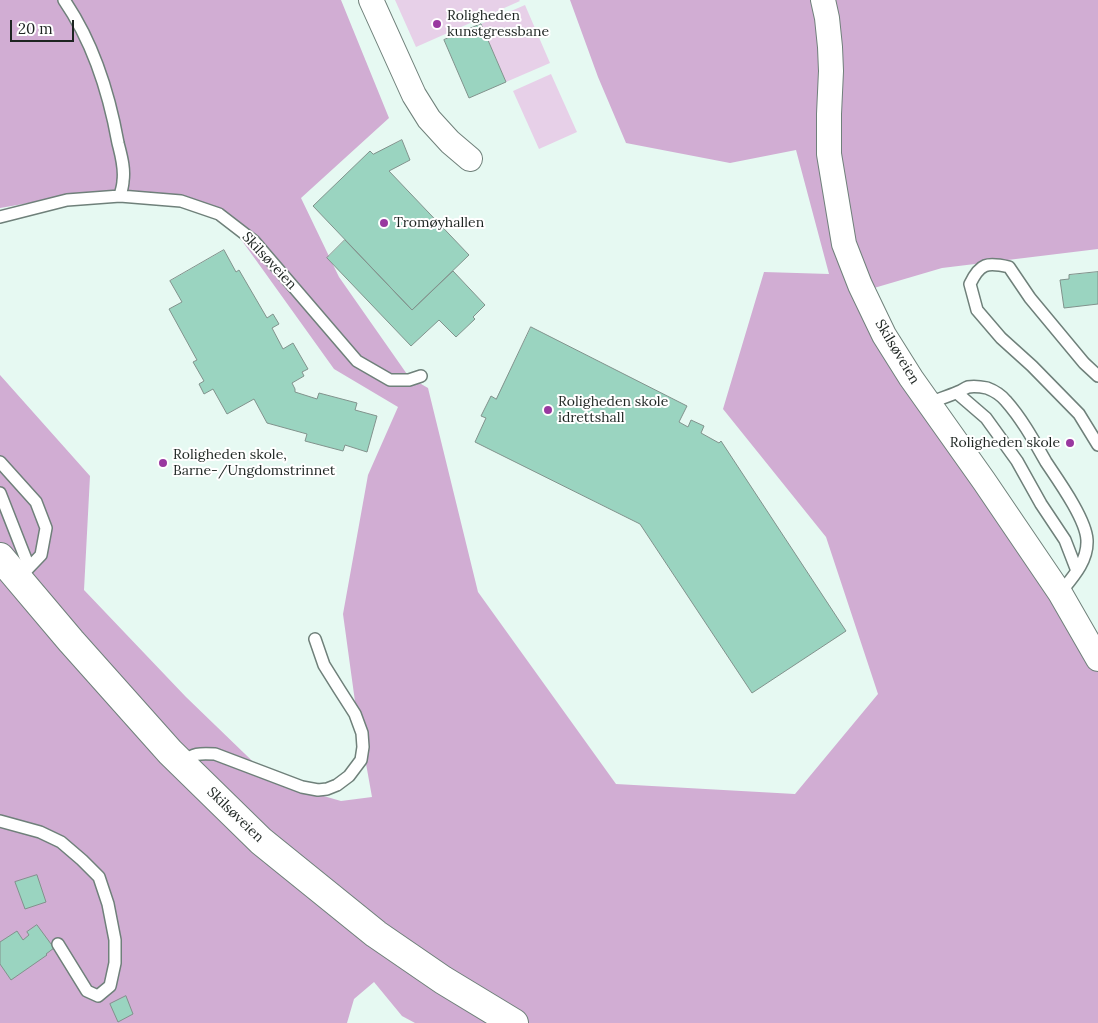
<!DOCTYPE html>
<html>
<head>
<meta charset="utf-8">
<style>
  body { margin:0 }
  #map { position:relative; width:1098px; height:1023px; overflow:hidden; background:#e6f9f2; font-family:Lora,serif }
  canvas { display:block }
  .scale { position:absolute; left:10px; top:20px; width:64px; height:22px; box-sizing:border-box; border:2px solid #1d2421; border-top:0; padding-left:6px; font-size:15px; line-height:18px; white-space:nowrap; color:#1d2421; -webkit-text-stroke:4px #fff; paint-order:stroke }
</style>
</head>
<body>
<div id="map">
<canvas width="1098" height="1023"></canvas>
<div class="scale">20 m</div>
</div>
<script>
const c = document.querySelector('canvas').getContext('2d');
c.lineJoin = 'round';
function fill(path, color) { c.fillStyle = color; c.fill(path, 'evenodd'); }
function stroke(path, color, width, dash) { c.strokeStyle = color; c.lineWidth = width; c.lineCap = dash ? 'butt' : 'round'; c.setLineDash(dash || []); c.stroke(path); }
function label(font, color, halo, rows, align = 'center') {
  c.font = font + ' Lora,serif'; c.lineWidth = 4; c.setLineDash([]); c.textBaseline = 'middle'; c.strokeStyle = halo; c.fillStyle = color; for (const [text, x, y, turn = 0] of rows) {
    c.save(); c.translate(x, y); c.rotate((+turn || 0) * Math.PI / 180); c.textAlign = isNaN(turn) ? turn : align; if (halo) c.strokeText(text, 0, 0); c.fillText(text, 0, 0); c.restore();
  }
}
fill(new Path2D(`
  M395 0H519L520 1 416 47Z
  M525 5 550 63 506 82 481 24Z
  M551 74 577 132 539 149 513 91Z`), '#e7d0e8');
fill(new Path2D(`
  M0 0H341L389 118 301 198 339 277 409 377 428 388 478 592 616 784 795 794 878 694 826 537 723 409 764 272 829 274 796 150 730 163 626 143 598 77 570 0H1098V249L942 268 857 293 1098 661V1023H415L402 1016 374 982 354 999 347 1023H0V375L90 476 84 590 186 697 274 782 341 801 372 797 363 747 360 738 343 614 368 475 398 407 334 369 220 210 98 191 0 208Z`), '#d1add3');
const building = new Path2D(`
  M481 24 506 82 469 98 444 40Z
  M402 140 410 160 389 171 469 255 412 310 313 206 370 151 373 154Z
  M345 240 412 310 453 271 485 305 473 317 475 319 456 337 439 320 411 346 327 258Z
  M224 250 236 272 239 270 267 318 273 314 279 324 272 328 283 349 293 343 308 369 302 372 304 376 292 383 295 389V392L317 399 319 393 357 403 355 410 377 416 367 452 345 445 343 451 305 441 307 434 267 423 254 399 227 414 213 389 204 394 199 384 204 381 193 362 197 360 169 309 182 302 170 281Z
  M1098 272V304L1064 308 1060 280 1069 279V275Z
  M531 327 687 406 679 422 688 427 691 420 704 426 701 433 719 443 721 441 846 631 752 693 640 524 475 442 486 418 481 416 491 396 496 399Z
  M37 875 46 902 25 909 15 882Z
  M37 925 54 948 46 954 47 955 11 980 0 964V942L17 931 23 940 29 935 27 932Z
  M126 996 133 1014 118 1022 110 1004Z`);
fill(building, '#9ad4c0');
stroke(building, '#81928c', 1);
const lane = new Path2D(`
  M64 0C93 42 109 93 118 143 121 155 125 168 123 181 123 186 121 191 120 196
  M0 217 67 200 120 196 181 201 219 214 254 241 357 361 390 380H409L421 376
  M1098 376 1084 363 1030 298 1009 267C987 262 980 263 970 284L977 310 1001 338 1032 366 1079 414 1098 445
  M957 393 986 418 1017 461 1041 504 1065 540 1077 571
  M929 403C939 399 949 396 958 392 961 391 965 388 968 387 974 386 982 387 987 388 995 391 1001 395 1006 401 1022 419 1034 441 1046 462 1058 480 1086 519 1087 540 1088 561 1073 577 1060 593
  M0 462 36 502 46 528 41 555 18 579
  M0 493 29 567
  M181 763C194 753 199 753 215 754L302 787 318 790 327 789 337 785 349 776 361 760 363 747 362 733 355 714 339 689 324 665 315 639
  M0 821 40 832 61 842 82 860 99 877 108 904 115 940V963L110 986 98 996 87 991 58 944`);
const street = new Path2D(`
  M371 0 414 95 429 119 450 142 470 159
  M823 0 827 18 830 47 831 71 829 114V154L844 244 860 285 884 335 911 378 984 481 1060 593 1098 659`);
const primary = new Path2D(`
  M0 557 71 641 170 752 261 841 376 934 443 980 514 1023`);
stroke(lane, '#6f807a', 14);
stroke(street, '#6f807a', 26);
stroke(primary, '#6f807a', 30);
stroke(lane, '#fff', 11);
stroke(street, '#fff', 24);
stroke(primary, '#fff', 28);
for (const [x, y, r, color] of [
  [437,24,5,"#9938a0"],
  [384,223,5,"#9938a0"],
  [548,410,5,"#9938a0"],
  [1070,443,5,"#9938a0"],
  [163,463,5,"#9938a0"]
]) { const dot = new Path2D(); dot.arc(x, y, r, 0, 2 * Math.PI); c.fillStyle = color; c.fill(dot); stroke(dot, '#fff', 2); }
label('14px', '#1d2421', '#fff', [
  ["Roligheden",447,16],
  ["kunstgressbane",447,32],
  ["Tromøyhallen",394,223],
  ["Roligheden skole",558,402],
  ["idrettshall",558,418],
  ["Roligheden skole",1060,443,"right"],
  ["Roligheden skole,",173,455],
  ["Barne-/Ungdomstrinnet",173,471]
], 'left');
label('14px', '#1d2421', '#fff', [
  ["Skilsøveien",269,261,47],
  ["Skilsøveien",897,352,59],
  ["Skilsøveien",235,815,44]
]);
</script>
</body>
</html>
